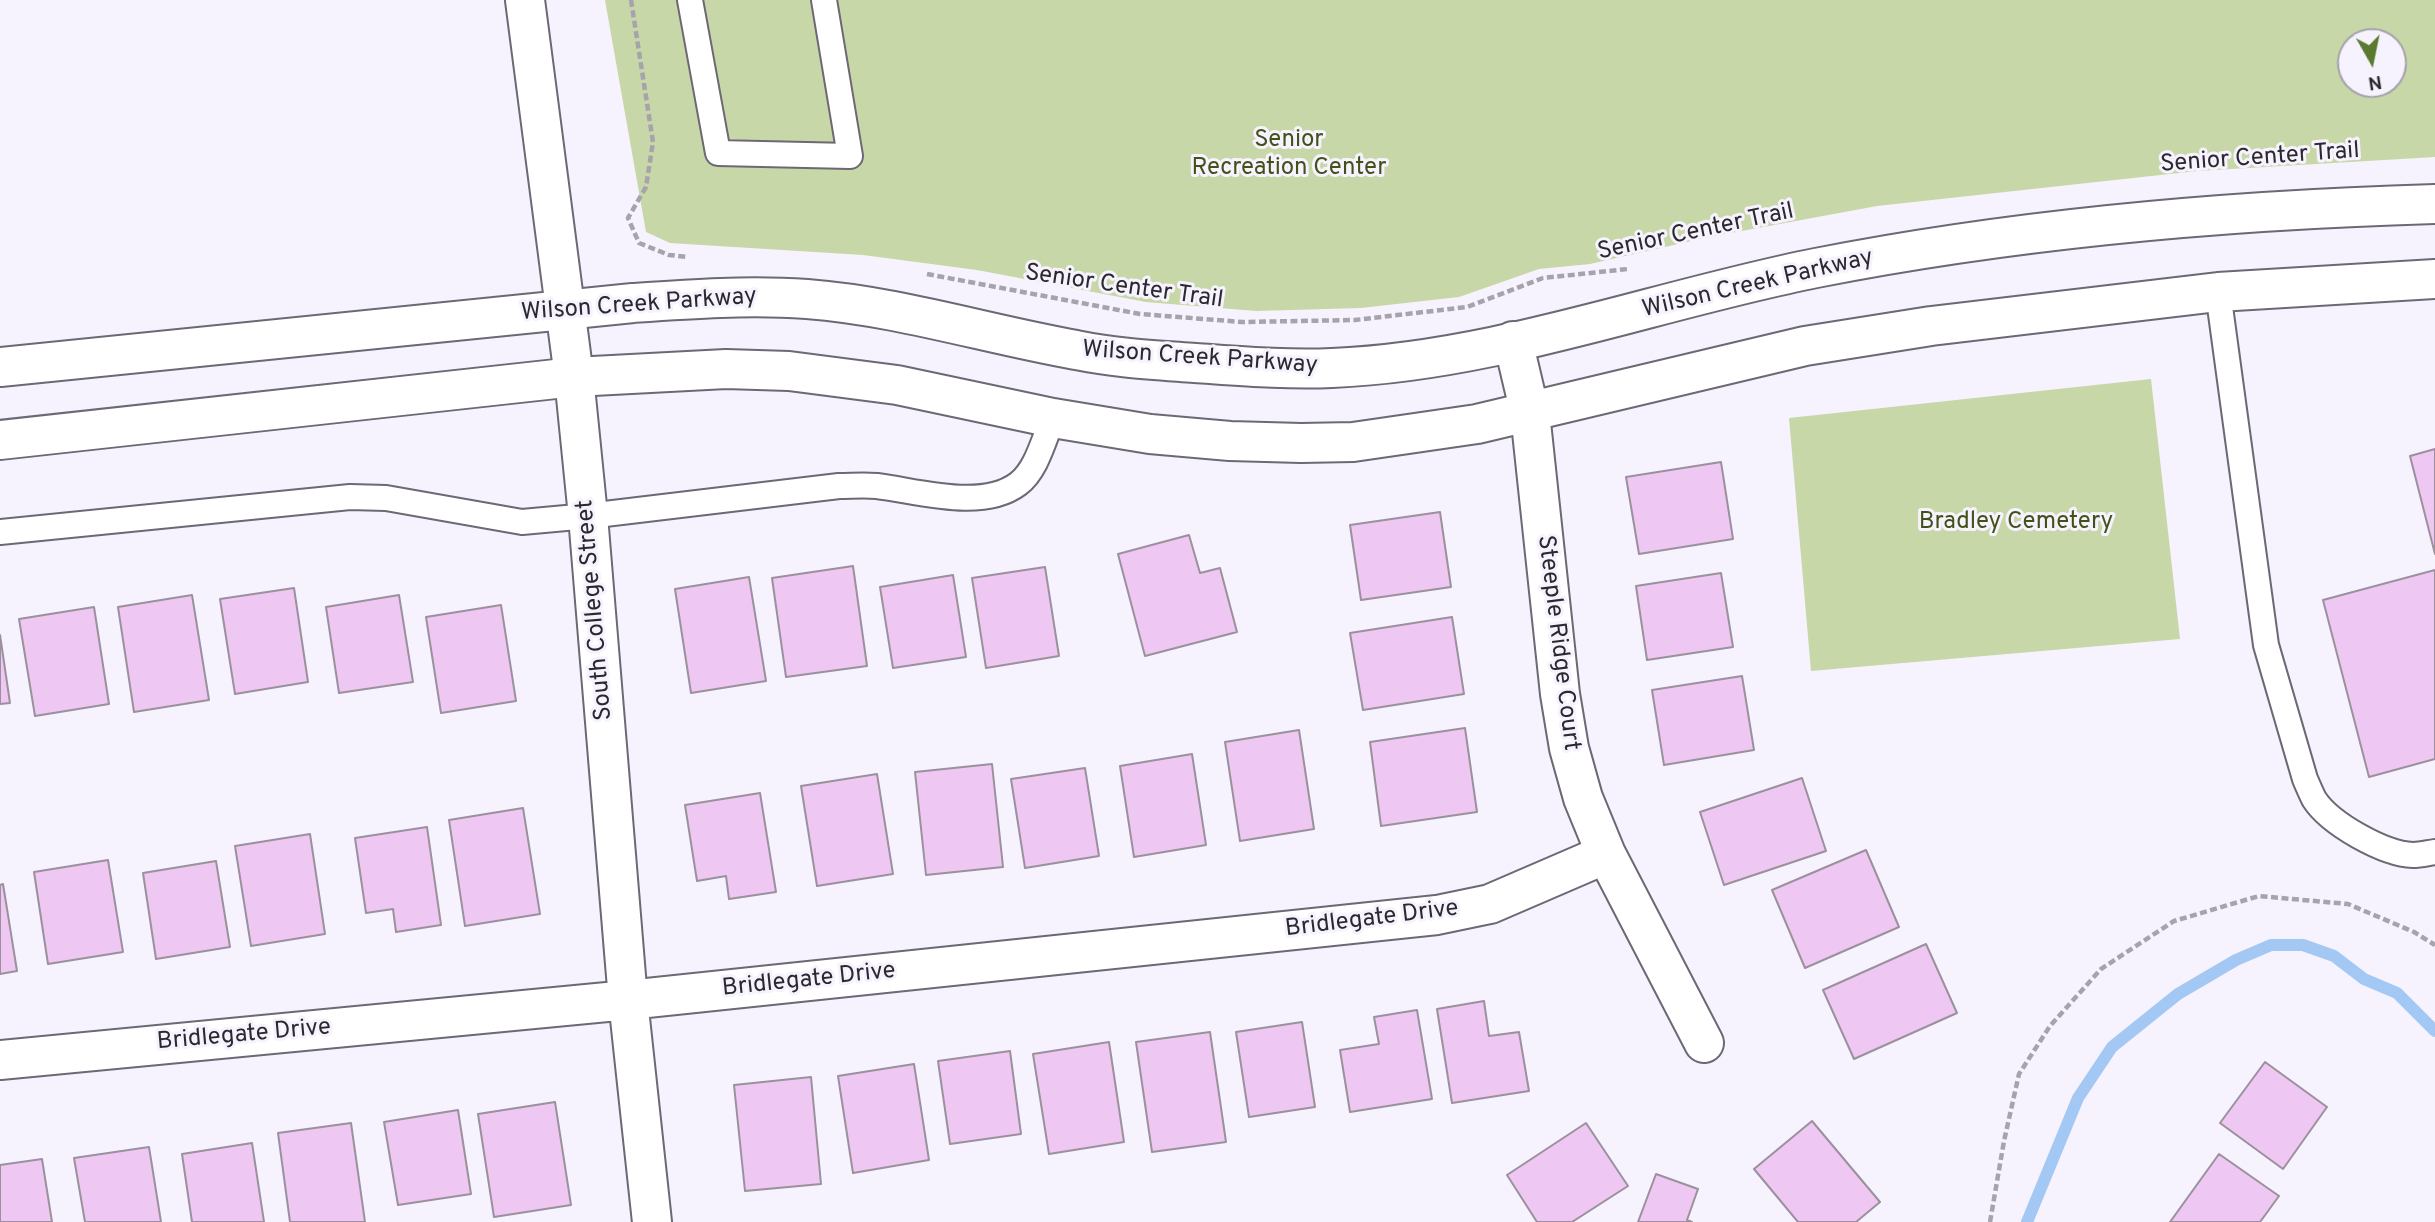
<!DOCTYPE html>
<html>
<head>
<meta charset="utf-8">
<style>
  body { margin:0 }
  #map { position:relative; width:2435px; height:1222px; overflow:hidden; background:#f6f2fe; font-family:Overpass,sans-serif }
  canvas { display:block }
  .north { position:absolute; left:2337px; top:28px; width:70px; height:70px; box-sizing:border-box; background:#f6f2fe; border:2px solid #a5a2ab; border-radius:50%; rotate:171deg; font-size:19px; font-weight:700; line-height:28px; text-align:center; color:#2b292e }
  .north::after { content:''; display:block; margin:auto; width:24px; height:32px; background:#5a7a30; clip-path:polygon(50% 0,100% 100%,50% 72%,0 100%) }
</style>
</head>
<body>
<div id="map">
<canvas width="2435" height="1222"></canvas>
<div class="north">N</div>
</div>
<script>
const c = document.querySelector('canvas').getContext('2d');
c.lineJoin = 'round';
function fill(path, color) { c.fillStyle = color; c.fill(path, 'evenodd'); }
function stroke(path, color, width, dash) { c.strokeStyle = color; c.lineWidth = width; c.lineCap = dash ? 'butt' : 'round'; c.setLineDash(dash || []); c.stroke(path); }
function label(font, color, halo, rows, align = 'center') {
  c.font = font + ' Overpass,sans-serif'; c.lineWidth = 6; c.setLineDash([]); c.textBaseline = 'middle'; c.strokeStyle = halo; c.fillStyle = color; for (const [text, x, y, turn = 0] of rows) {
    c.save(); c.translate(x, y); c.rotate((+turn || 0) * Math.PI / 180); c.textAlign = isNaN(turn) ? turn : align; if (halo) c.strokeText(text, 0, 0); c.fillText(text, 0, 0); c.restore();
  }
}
fill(new Path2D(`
  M605 0H2435V157L2197 171 1877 206 1709 237 1590 264 1539 269 1459 297 1361 308 1256 311 1146 302 977 270 863 255 670 243 646 232ZM2351 42H2393V84H2351Z
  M2151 379 2180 639 1811 671 1789 418Z`), '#c7d7a7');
stroke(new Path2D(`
  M2027 1222 2078 1098 2112 1047 2178 994 2236 960 2271 945H2303L2334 956 2364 979 2397 993 2435 1031`), '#a3c8f4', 12);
const building = new Path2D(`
  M2435 449V554L2410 456Z
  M1721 462 1733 539 1639 554 1626 477Z
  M1440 512 1451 587 1361 600 1350 525Z
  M1189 535 1200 573 1220 568 1237 632 1145 656 1118 554Z
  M853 566 867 666 786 677 772 578Z
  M1045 567 1059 656 986 668 972 578Z
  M2435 570V759L2369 777 2323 600Z
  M1721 573 1733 647 1647 660 1636 586Z
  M953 575 966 657 893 668 880 587Z
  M749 577 766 681 691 693 675 589Z
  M294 588 308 682 235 694 220 599Z
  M192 595 209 700 134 712 118 607Z
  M399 595 413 682 339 693 326 607Z
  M501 605 516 701 441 713 426 617Z
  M94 607 109 704 35 716 19 619Z
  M1452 617 1464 694 1363 710 1350 633Z
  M0 635 10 703 0 704Z
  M1742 676 1754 750 1664 765 1652 690Z
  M1465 728 1477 812 1381 826 1370 742Z
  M1299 730 1314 829 1240 841 1225 742Z
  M1192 754 1206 845 1134 857 1120 766Z
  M992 764 1003 867 926 875 915 772Z
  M1085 768 1099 856 1025 868 1011 779Z
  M877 774 893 874 817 886 801 786Z
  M1802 778 1826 851 1724 885 1700 812Z
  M760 793 776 892 729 899 726 876 697 881 685 805Z
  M523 808 540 914 465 926 449 820Z
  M427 827 441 925 396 932 393 909 366 913 355 838Z
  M310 834 325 934 251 946 235 846Z
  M1866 850 1899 927 1805 968 1772 890Z
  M108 860 123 952 48 964 34 872Z
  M216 861 230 947 156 959 143 873Z
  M3 884 17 971 0 974V885Z
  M1926 944 1957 1013 1854 1059 1823 990Z
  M1484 1001 1489 1036 1519 1032 1529 1091 1452 1103 1437 1009Z
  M1417 1010 1432 1099 1350 1112 1340 1050 1379 1044 1374 1017Z
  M1302 1022 1315 1107 1249 1117 1236 1032Z
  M1210 1032 1226 1142 1152 1152 1136 1042Z
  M1109 1042 1124 1142 1049 1154 1033 1054Z
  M1010 1051 1021 1134 950 1144 938 1061Z
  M2265 1062 2327 1107 2283 1169 2220 1123Z
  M914 1064 929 1160 853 1173 838 1076Z
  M811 1077 821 1184 745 1191 734 1085Z
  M555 1102 571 1205 494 1217 478 1114Z
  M458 1110 471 1194 398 1205 384 1122Z
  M1812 1121 1880 1202 1856 1222H1798L1754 1169Z
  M351 1123 365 1222H290L278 1133Z
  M1586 1123 1628 1186 1572 1222H1537L1507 1175Z
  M252 1143 264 1222H192L182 1154Z
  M149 1147 161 1222H85L74 1158Z
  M2219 1154 2279 1196 2260 1222H2170Z
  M42 1159 52 1222H0V1165Z
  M1656 1174 1698 1189 1687 1220 1692 1222H1638Z`);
fill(building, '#efc7f3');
stroke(building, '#9b919c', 2);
const service = new Path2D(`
  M690 0 718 153 850 156 824 0
  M2218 292 2266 645 2305 779C2308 786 2311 793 2314 799 2330 824 2384 854 2413 855 2420 855 2428 853 2435 852
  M0 532 350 497 386 498 522 522 588 516 839 486C851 486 864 485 877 486 918 491 982 511 1018 484 1037 470 1044 438 1053 418`);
const minor = new Path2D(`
  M525 0 574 377 588 516 628 1000 652 1222
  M1513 341 1530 413 1560 694 1569 748 1583 798 1606 854 1704 1043
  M0 1060 628 1000 1437 915 1490 904 1606 854`);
const secondary = new Path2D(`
  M0 367 633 303C691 299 748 295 807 299 898 306 986 334 1076 350 1115 358 1155 360 1195 363 1240 366 1286 370 1332 368 1498 361 1655 300 1816 268 2020 228 2228 210 2435 204
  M0 440 574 377 726 369 789 371 897 385 1053 418 1150 434 1230 441 1301 443 1353 442 1477 424 1805 346 1931 326 2218 292 2435 279`);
stroke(service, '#6c6874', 28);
stroke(minor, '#6c6874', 42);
stroke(secondary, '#6c6874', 42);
stroke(new Path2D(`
  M631 0 653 142 646 187 628 218 639 243 669 255 688 257
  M927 274 1140 314 1242 322 1355 320 1467 307 1543 278 1628 269
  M1990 1222 2004 1141 2019 1074 2050 1026 2101 969 2174 921 2259 896 2348 904 2414 932 2435 945`), '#a6a3ac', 4.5, [7, 3.5]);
stroke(service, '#fff', 24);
stroke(minor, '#fff', 38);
stroke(secondary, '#fff', 38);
label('24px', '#425118', '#f6f2fe', [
  ["Senior",1289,141],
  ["Recreation Center",1289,169],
  ["Bradley Cemetery",2016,523]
]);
label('24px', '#2b292e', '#f6f2fe', [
  ["Senior Center Trail",2260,159,-4],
  ["Senior Center Trail",1696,233,-12],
  ["Wilson Creek Parkway",1758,285,-13],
  ["Senior Center Trail",1124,288,8],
  ["Wilson Creek Parkway",639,306,-4],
  ["Wilson Creek Parkway",1200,359,4],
  ["South College Street",596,610,-95],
  ["Steeple Ridge Court",1557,643,83],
  ["Bridlegate Drive",1372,920,-7],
  ["Bridlegate Drive",809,981,-6],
  ["Bridlegate Drive",244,1036,-5]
]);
</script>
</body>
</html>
